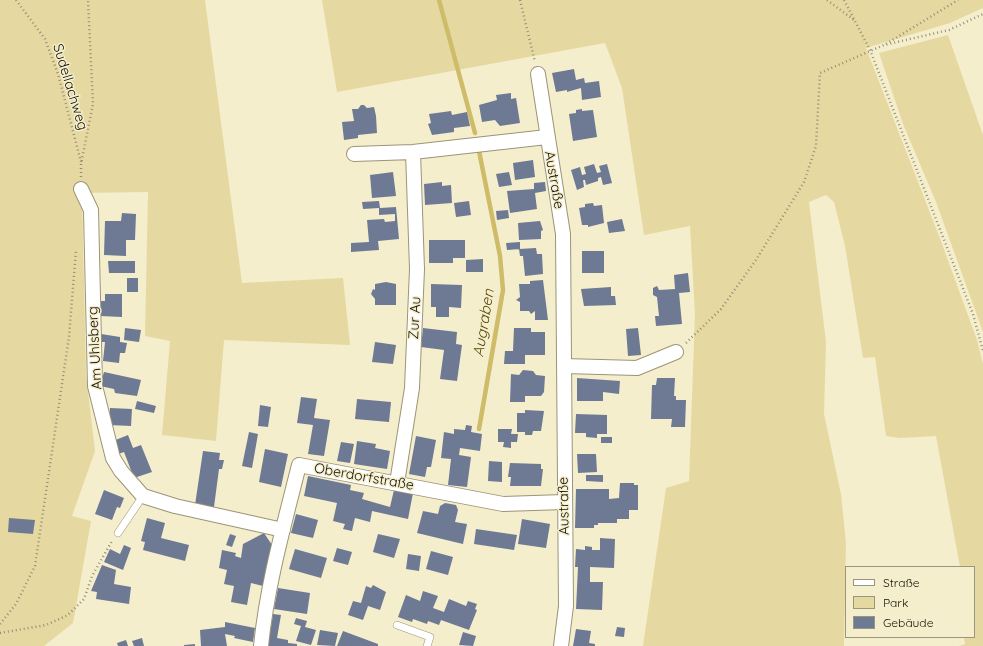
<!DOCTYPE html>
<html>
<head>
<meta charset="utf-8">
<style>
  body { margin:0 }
  #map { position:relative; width:983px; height:646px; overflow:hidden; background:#f5eecd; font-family:Quicksand,sans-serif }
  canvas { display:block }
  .legend { position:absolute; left:845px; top:566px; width:130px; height:72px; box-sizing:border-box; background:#f5eecd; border:1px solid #9b957d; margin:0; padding:5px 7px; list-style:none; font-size:12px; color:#131005 }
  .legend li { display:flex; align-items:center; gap:8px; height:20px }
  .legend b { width:20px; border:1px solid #9b957d }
</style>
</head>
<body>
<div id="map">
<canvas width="983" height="646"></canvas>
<ul class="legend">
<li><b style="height:5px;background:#fff"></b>Straße</li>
<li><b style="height:11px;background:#e5d9a1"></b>Park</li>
<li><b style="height:11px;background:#6e7994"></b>Gebäude</li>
</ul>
</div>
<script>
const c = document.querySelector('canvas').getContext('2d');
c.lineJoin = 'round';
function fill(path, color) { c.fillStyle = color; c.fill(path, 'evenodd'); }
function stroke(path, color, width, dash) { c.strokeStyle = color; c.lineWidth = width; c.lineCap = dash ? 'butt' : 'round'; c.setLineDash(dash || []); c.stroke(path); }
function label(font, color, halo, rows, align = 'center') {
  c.font = font + ' Quicksand,sans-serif'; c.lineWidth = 3; c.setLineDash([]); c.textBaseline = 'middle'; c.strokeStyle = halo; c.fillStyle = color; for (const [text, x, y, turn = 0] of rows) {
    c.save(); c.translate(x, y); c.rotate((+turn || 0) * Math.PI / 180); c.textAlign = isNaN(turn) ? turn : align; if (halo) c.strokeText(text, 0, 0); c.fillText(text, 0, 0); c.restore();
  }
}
fill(new Path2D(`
  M0 0H205L242 283 343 278 350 345 224 340 216 441 162 435 170 341 145 336 148 192 82 193 86 374 95 451 72 516 91 521 73 623 44 646H0Z
  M322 0H983V8L950 23 866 48 941 241 977 340 983 364V646H959L965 644 964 637H974V567H960L936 436 900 438 886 436 875 357 863 358 845 246 834 202 826 195 809 202 826 342 824 414 841 494 846 543 844 646H643L666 488 689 481 695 314 690 226 644 235 622 88 605 43 337 92Z
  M948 35 983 135V332L936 202 903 124 879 53Z`), '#e5d9a1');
stroke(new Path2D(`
  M439 0 475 133
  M479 429 503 290 500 256 479 151`), '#cebc68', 4.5);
fill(new Path2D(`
  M574 69 576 80 584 78 585 83 599 81 601 97 582 100 581 88 567 92V90L556 92 552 73Z
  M511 93V99L516 98 520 123 500 126 495 120 482 122 479 105 497 100 496 95Z
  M361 105H364L367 108 374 107 376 116 377 133 358 135V138L344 140 342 122 354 121 352 109H358Z
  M582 109V111L593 110 597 137 573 141 569 114 576 113V110Z
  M451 111 452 115 467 112 470 126 454 128V132L432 135 428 124 431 123 429 114Z
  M533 160 535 177 515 180 513 163Z
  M594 164 597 173 601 172 599 166 607 164 612 183 603 185 601 177 598 178V181L586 185 585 180H583L584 187 577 190 571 170 580 167 582 175 586 174 584 167Z
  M393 172 396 196 372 198 370 175Z
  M509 172 512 185 499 187 496 174Z
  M442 182V186L451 185 452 203 425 205 424 184Z
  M545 182 546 191 535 193 537 209 510 213 507 191 534 189V183Z
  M379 201 380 208 396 207 399 239 378 241 379 250 351 252V243L369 242 367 220 384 219 385 222 395 221V214L379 215V208L363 209 362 202Z
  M469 201 471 215 456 217 454 203Z
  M593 203 594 206 602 205 604 223 588 227V225H582L579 208 585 207V204Z
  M508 210 509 218 497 220 496 211Z
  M122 213 136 214 135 240H126V256L104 255 105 221H121Z
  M622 219 625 231 609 233 607 222Z
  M540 221 543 230 541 231V239L519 240 518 223Z
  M429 240H465V258H453V263H429Z
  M520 242V249L507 250 506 243Z
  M536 248 537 254H542L543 274 525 276 523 256H520L519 249Z
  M582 251H604V273H582Z
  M483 259V272H466V260Z
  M108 261H135V273H109Z
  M688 273 690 292 679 293 682 324 656 326 655 316H659L657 297 653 295V288L657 286 659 290 675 289 674 275Z
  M127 278H138V292H127Z
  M543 280 548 320H535V311L531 314 529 311H520V302L516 300 520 297 519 284H530V281Z
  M386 282 396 284V305H375V299L371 294 373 289 375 290V284Z
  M431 284 462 285 461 308 449 307V317H436V307H431Z
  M611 287V296H615L616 305 584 306 581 289Z
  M105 294H122V317L100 316 101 301H105Z
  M125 328 141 330 139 342 124 340Z
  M423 328 457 332 456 344 462 345 457 381 440 379 444 350 421 347Z
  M514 328H531V332H545V355H525V364H504L505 351H513Z
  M638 328 641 355 628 356 626 329Z
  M95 333 120 337V342L127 343 125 353H120L119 363 103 361 105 342H102V348L96 347Z
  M375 342 396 345 393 364 372 362Z
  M523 370 533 371 536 375 545 376 544 392 541 396H525V402H510L511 374 519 375Z
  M104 372 141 380 137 396 115 393 114 389 100 386Z
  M577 378 620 381 619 394 603 392V401H577Z
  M657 378H675L674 396H676V400H686L685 427H671L672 419H651L652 385H656Z
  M301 397 317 399 314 418 330 420 324 456 308 454 313 425 297 423Z
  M357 399 391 402 389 422 355 419Z
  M137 401 156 406 154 413 135 409Z
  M260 405 271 407 268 427 258 426Z
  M110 408 132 409 131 426 109 425Z
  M525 410 544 411 541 431H533L532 435H525V432H517V413H525Z
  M576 414 607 415V434H597V438L586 437V433H575Z
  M466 425 472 426 471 432 482 434 480 451 460 448 459 455 471 457 467 487 448 485 451 459 441 458 444 432 454 434V429L465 430Z
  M498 429H512L511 434H518L517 442H511V448L503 447 504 442H498Z
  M249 432 258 434 252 468 242 466Z
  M128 435 133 448 141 445 152 472 134 478 124 452 118 454 113 441Z
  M416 436 436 440 431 467H427L425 477 409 474Z
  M601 437H612V443H601Z
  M357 441 376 444 375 448 390 451 387 469 354 464Z
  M341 442 354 444 350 463 337 461Z
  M265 449 288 454 281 487 259 482Z
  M203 451 220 453 219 460H224L222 469H219L214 507 195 505Z
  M577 454H596L597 472 578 473Z
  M489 461 502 462V482L488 481Z
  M510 463 541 464V469H543L541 486H510L511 477H508Z
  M586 475H603V482L586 481Z
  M308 476 351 485 350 490 364 493 362 499 390 507 394 490 413 493 408 519 372 511 370 522 355 518 352 531 343 529 345 524 333 521 337 503 304 496Z
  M620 483H634V485H638V510H629V519H617V523H598V525H594V528H575L576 489H609V499L619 498Z
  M104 490 124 498 120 508 117 507 112 520 95 514Z
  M445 503 456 505 458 510 455 522 467 524 463 544 417 533 423 511 438 514 440 506Z
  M296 514 318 520 313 538 291 533Z
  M9 518 35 520 33 534 8 532Z
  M147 518 165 523 161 538 189 545 185 561 143 550 145 542 141 541Z
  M522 519 550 524 546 548 518 544Z
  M476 529 517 535 514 550 474 544Z
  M264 533 272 545 263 586 251 583 247 605 231 602 234 586 224 584 227 570 219 568 222 550 236 553 235 556 241 558 243 544Z
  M230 534 236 536 232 547 226 545Z
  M378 534 400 539 394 558 373 552Z
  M600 538 615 539 614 568 590 567V582H603L602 610 576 609 578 567H575L576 549 585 550V546L592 547V550H600Z
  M124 545 131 548 123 570 104 562 110 549 120 554Z
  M337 548 352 552 348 565 333 561Z
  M295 549 327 558 321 578 289 569Z
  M431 551 453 557 448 575 426 569Z
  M408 554 421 556 419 571 406 569Z
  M102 565 116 570 114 584 131 587 129 604 96 599 97 592 91 591Z
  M373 585 386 592 380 610 368 606 363 620 348 615 353 601 361 603 366 586 371 588Z
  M278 588 310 593 307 614 274 609Z
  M423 591 438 596 433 608 444 612 449 599 466 606 468 601 477 604 475 609 477 610 469 630 441 620 439 625 428 621 427 624 413 619 412 622 398 617 406 595 420 601Z
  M273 614 281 615 277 638 288 640V643L297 644V646H268Z
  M296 618 307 621 305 627 316 630 311 645 296 641 301 626 294 624Z
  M225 622 255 628 253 642 234 638 235 636 225 634 227 646H201L200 630 225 627Z
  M617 627 625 628 624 637 615 636Z
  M576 629 591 631 589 643 595 644V646H573Z
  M320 630 338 633 335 646 317 645Z
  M343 631 378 644V646H337Z
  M463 632 476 636 473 646 459 645Z
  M142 638 144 646H134L132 641Z
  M126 640 128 646H118L117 643Z
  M195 644V646H184V645Z`), '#6e7994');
const lane = new Path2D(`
  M118 533 143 496
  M397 625 430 637 427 646`);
const street = new Path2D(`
  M538 74 563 234 566 606 561 646
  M354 154 413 152 547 137
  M81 189 91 210 95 386 113 458 121 471 143 496 175 506 283 530
  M564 366 637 368 676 352
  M397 483 412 388 417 269 413 152
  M261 646C267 585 284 525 299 465L503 504 564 502`);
stroke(lane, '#9b9576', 8);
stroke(street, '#9b9576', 16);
stroke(new Path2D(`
  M16 0 45 39 58 74 81 162
  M520 0 535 62
  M827 0 854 20
  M844 0 870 50 973 314 983 351
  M886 44 958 0
  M81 177V164L93 104 88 0
  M686 343 721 309 756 260 804 182 816 146 820 73 884 45 949 30 983 14
  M0 624 16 604 35 566 69 337 76 250
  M0 633 46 625 68 615 84 599 92 576 112 541`), '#948f77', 2.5, [1, 3]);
stroke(lane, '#fff', 7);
stroke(street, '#fff', 14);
label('14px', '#131005', '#f5eecd', [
  ["Sudellachweg",70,87,73],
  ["Austraße",554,180,80],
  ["Zur Au",415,318,-87],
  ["Am Uhlsberg",95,348,-93],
  ["Oberdorfstraße",364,477,10],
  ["Austraße",564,506,-91]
]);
label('italic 15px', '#574b05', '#f5eecd', [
  ["Augraben",484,323,-81]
]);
</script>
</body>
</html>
